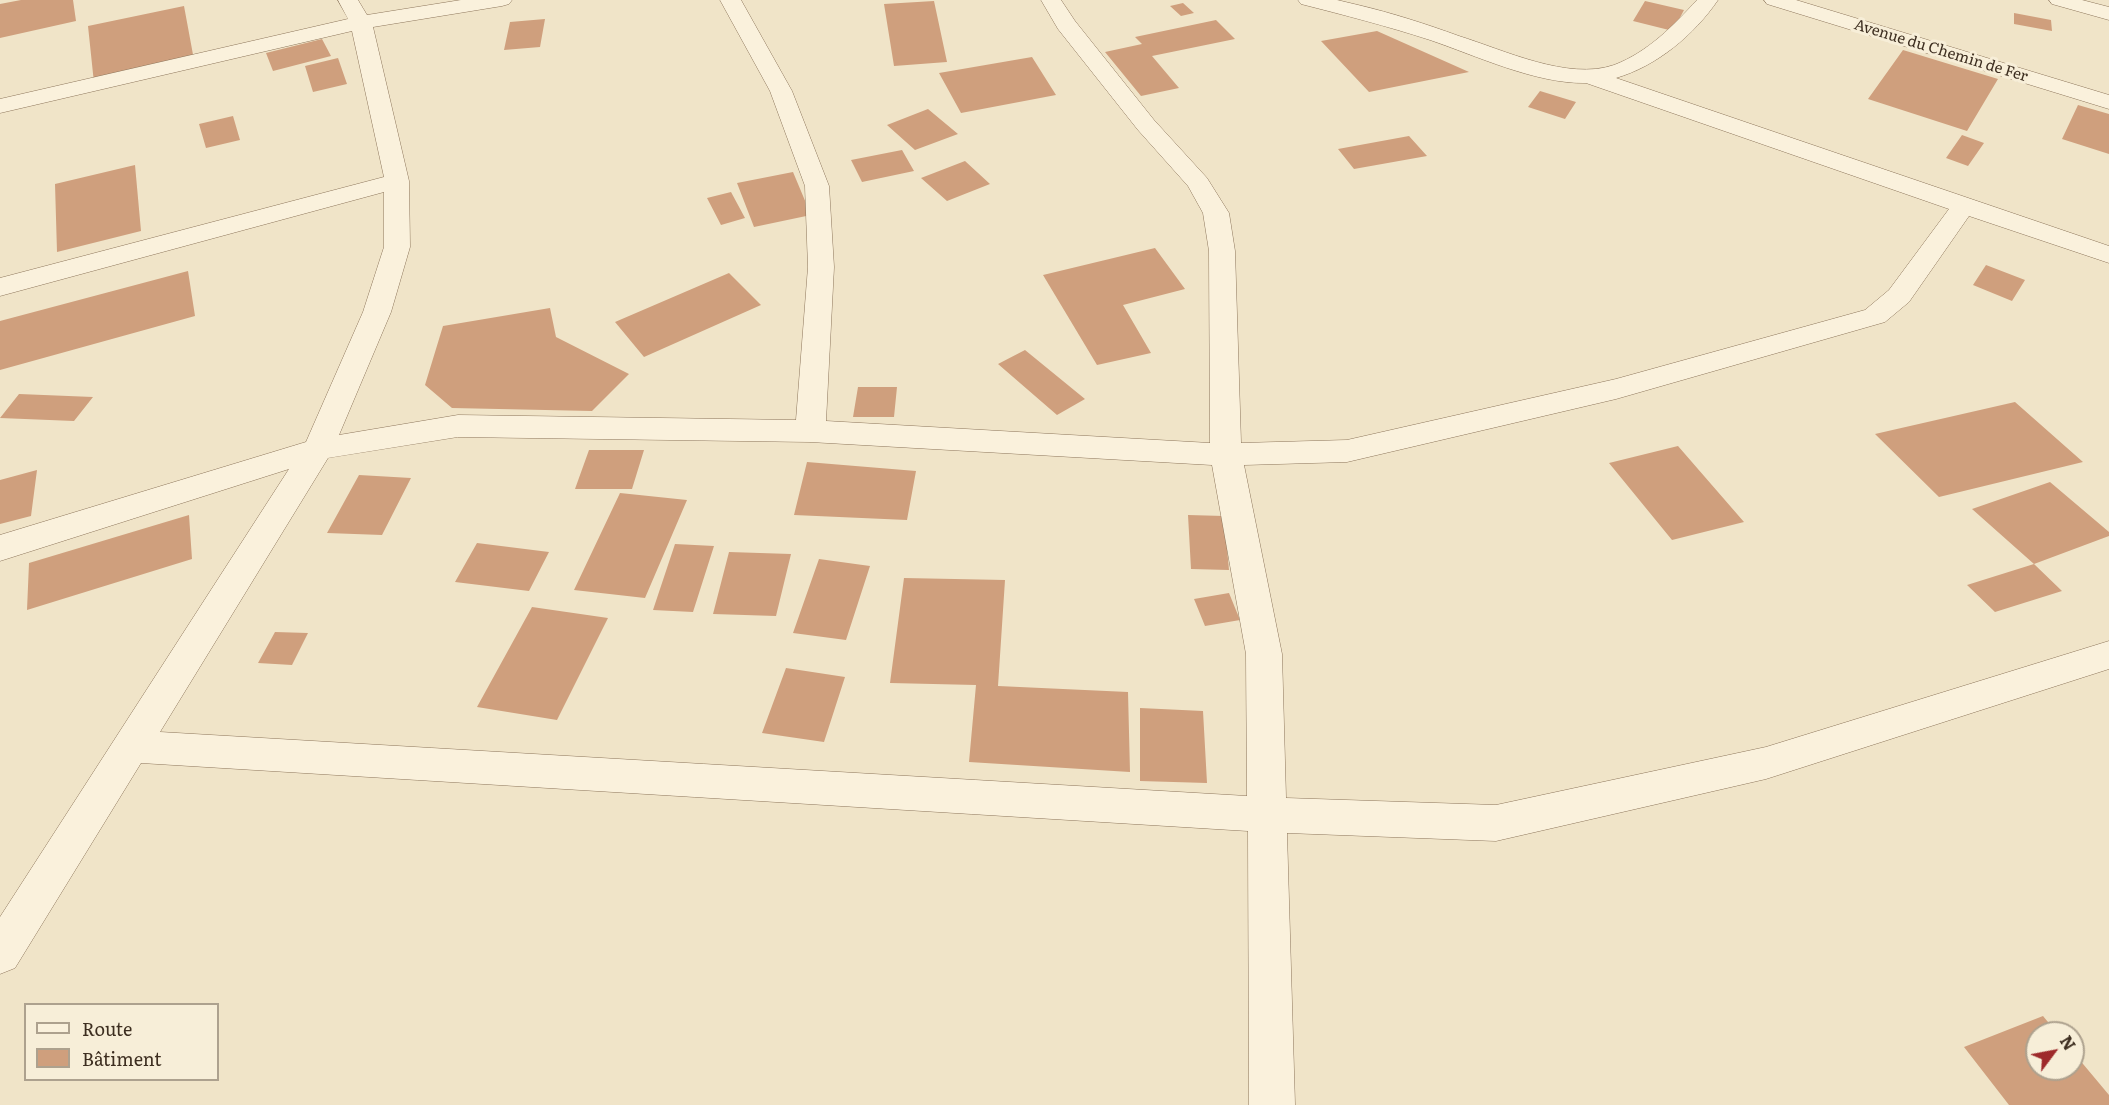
<!DOCTYPE html>
<html>
<head>
<meta charset="utf-8">
<style>
  body { margin:0 }
  #map { position:relative; width:2109px; height:1105px; overflow:hidden; background:#f0e4c8; font-family:Literata,serif }
  canvas { display:block }
  .legend { position:absolute; left:24px; top:1003px; width:195px; height:78px; box-sizing:border-box; background:#f7eed8; border:2px solid #ada18e; margin:0; padding:8px 10px; list-style:none; font-size:18px; color:#3d2e20 }
  .legend li { display:flex; align-items:center; gap:12px; height:30px }
  .legend b { width:30px; border:2px solid #ada18e }
  .north { position:absolute; left:2025px; top:1021px; width:60px; height:60px; box-sizing:border-box; background:#f7eed8; border:2px solid #ada18e; border-radius:50%; rotate:58deg; font-size:16px; font-weight:700; line-height:24px; text-align:center; color:#3d2e20 }
  .north::after { content:''; display:block; margin:auto; width:21px; height:27px; background:#9e2a2b; clip-path:polygon(50% 0,100% 100%,50% 72%,0 100%) }
</style>
</head>
<body>
<div id="map">
<canvas width="2109" height="1105"></canvas>
<ul class="legend">
<li><b style="height:8px;background:#faf1dc"></b>Route</li>
<li><b style="height:16px;background:#cf9f7d"></b>Bâtiment</li>
</ul>
<div class="north">N</div>
</div>
<script>
const c = document.querySelector('canvas').getContext('2d');
c.lineJoin = 'round';
function fill(path, color) { c.fillStyle = color; c.fill(path, 'evenodd'); }
function stroke(path, color, width, dash) { c.strokeStyle = color; c.lineWidth = width; c.lineCap = dash ? 'butt' : 'round'; c.setLineDash(dash || []); c.stroke(path); }
function label(font, color, halo, rows, align = 'center') {
  c.font = font + ' Literata,serif'; c.lineWidth = 6; c.setLineDash([]); c.textBaseline = 'middle'; c.strokeStyle = halo; c.fillStyle = color; for (const [text, x, y, turn = 0] of rows) {
    c.save(); c.translate(x, y); c.rotate((+turn || 0) * Math.PI / 180); c.textAlign = isNaN(turn) ? turn : align; if (halo) c.strokeText(text, 0, 0); c.fillText(text, 0, 0); c.restore();
  }
}
fill(new Path2D(`
  M21 0H73L76 21 0 38V4Z
  M934 1 947 62 894 66 884 4Z
  M1645 1 1684 10 1673 31 1633 21Z
  M1183 3 1194 13 1181 16 1170 6Z
  M184 6 194 60 94 83 88 26Z
  M2014 13 2051 20 2052 31 2014 24Z
  M545 19 540 47 504 50 510 22Z
  M1216 20 1235 39 1152 56 1179 88 1141 96 1105 52 1142 44 1135 37Z
  M1377 31 1469 72 1369 92 1321 41Z
  M322 39 331 56 273 71 266 53Z
  M1903 50 1998 79 1967 131 1868 99Z
  M1032 57 1056 95 961 113 939 73Z
  M338 58 347 84 313 92 305 66Z
  M1540 91 1576 102 1565 119 1528 107Z
  M2078 105 2109 114V154L2062 139Z
  M928 109 958 134 915 150 887 125Z
  M233 116 240 140 206 148 199 124Z
  M1962 135 1984 143 1968 166 1946 158Z
  M1409 136 1427 156 1354 169 1338 149Z
  M902 150 914 171 862 182 851 160Z
  M965 161 990 184 947 201 921 178Z
  M135 165 141 231 57 252 55 184Z
  M793 172 811 215 754 227 737 183Z
  M731 192 745 218 721 225 707 198Z
  M1155 248 1185 289 1123 305 1151 353 1097 365 1043 275Z
  M1986 265 2025 280 2012 301 1973 285Z
  M188 271 195 316 0 370V321Z
  M729 273 761 305 644 357 615 322Z
  M550 308 556 337 629 374 592 411 452 408 425 385 443 326Z
  M1025 350 1085 399 1057 415 998 364Z
  M858 387H897L894 417H853Z
  M19 394 93 397 74 421 0 418Z
  M2015 402 2083 462 1939 497 1875 434Z
  M1678 446 1744 522 1672 540 1609 463Z
  M589 450H644L632 489H575Z
  M807 462 916 471 907 520 794 515Z
  M37 470 31 516 0 524V480Z
  M359 475 411 478 382 535 327 533Z
  M2050 482 2109 532V536L2034 564 1972 509Z
  M620 493 687 500 645 598 574 590Z
  M189 515 192 559 27 610 29 563Z
  M1188 515 1224 516 1229 570 1191 569Z
  M477 543 549 552 529 591 455 582Z
  M675 544 714 546 693 612 653 610Z
  M729 552 791 554 776 616 713 614Z
  M819 559 870 566 846 640 793 633Z
  M2034 564 2062 591 1995 612 1967 585Z
  M904 578 1005 580 998 686 1128 692 1130 772 969 762 976 685 890 683Z
  M1229 593 1240 620 1205 626 1194 599Z
  M532 607 608 618 557 720 477 707Z
  M275 632 308 633 292 665 258 663Z
  M786 668 845 677 824 742 762 733Z
  M1140 708 1203 711 1207 783 1140 781Z
  M2043 1016 2057 1033H2037V1069H2073V1052L2109 1095V1105H2009L1964 1047Z`), '#cf9f7d');
const minor = new Path2D(`
  M338 0H358L367 15 461 0H512L509 4 502 6 373 27 409 181 410 247 391 312 339 435 458 415 796 420 808 267 805 186 770 91 720 0H741L792 91 829 186 834 267 826 421 1210 443 1209 251 1203 213 1188 186 1138 130 1058 29 1041 0H1061L1075 21 1154 120 1207 178 1229 213 1235 251 1241 443 1347 440 1616 379 1865 310 1889 290 1949 209 1586 83C1536 84 1477 56 1430 40 1387 26 1344 15 1301 4L1298 0H1337L1358 5C1392 13 1426 24 1459 36 1504 50 1568 81 1614 65 1648 52 1673 26 1697 0H1718C1694 35 1657 66 1616 78L2109 246V263L1969 216 1909 302 1885 322 1616 399 1347 462 1244 465 1282 654 1286 798 1496 805 1766 747 2109 641V669L1766 779 1496 841 1287 833 1295 1105H1249L1248 831 141 763 15 968 0 974V917L289 469 0 561V535L306 442 363 312 384 247V192L0 296V278L384 177 352 31 0 113V99L348 19ZM458 437 810 442 1212 465 1246 654 1247 796 160 732 328 458Z
  M1764 0H1796L2109 95V109L1767 4Z
  M2049 0H2082L2109 7V20L2052 4Z`);
stroke(minor, '#8d765c', 1);
fill(minor, '#faf1dc');
label('15px', '#3d2e20', '#f7eed8', [
  ["Avenue du Chemin de Fer",1941,51,17]
]);
</script>
</body>
</html>
